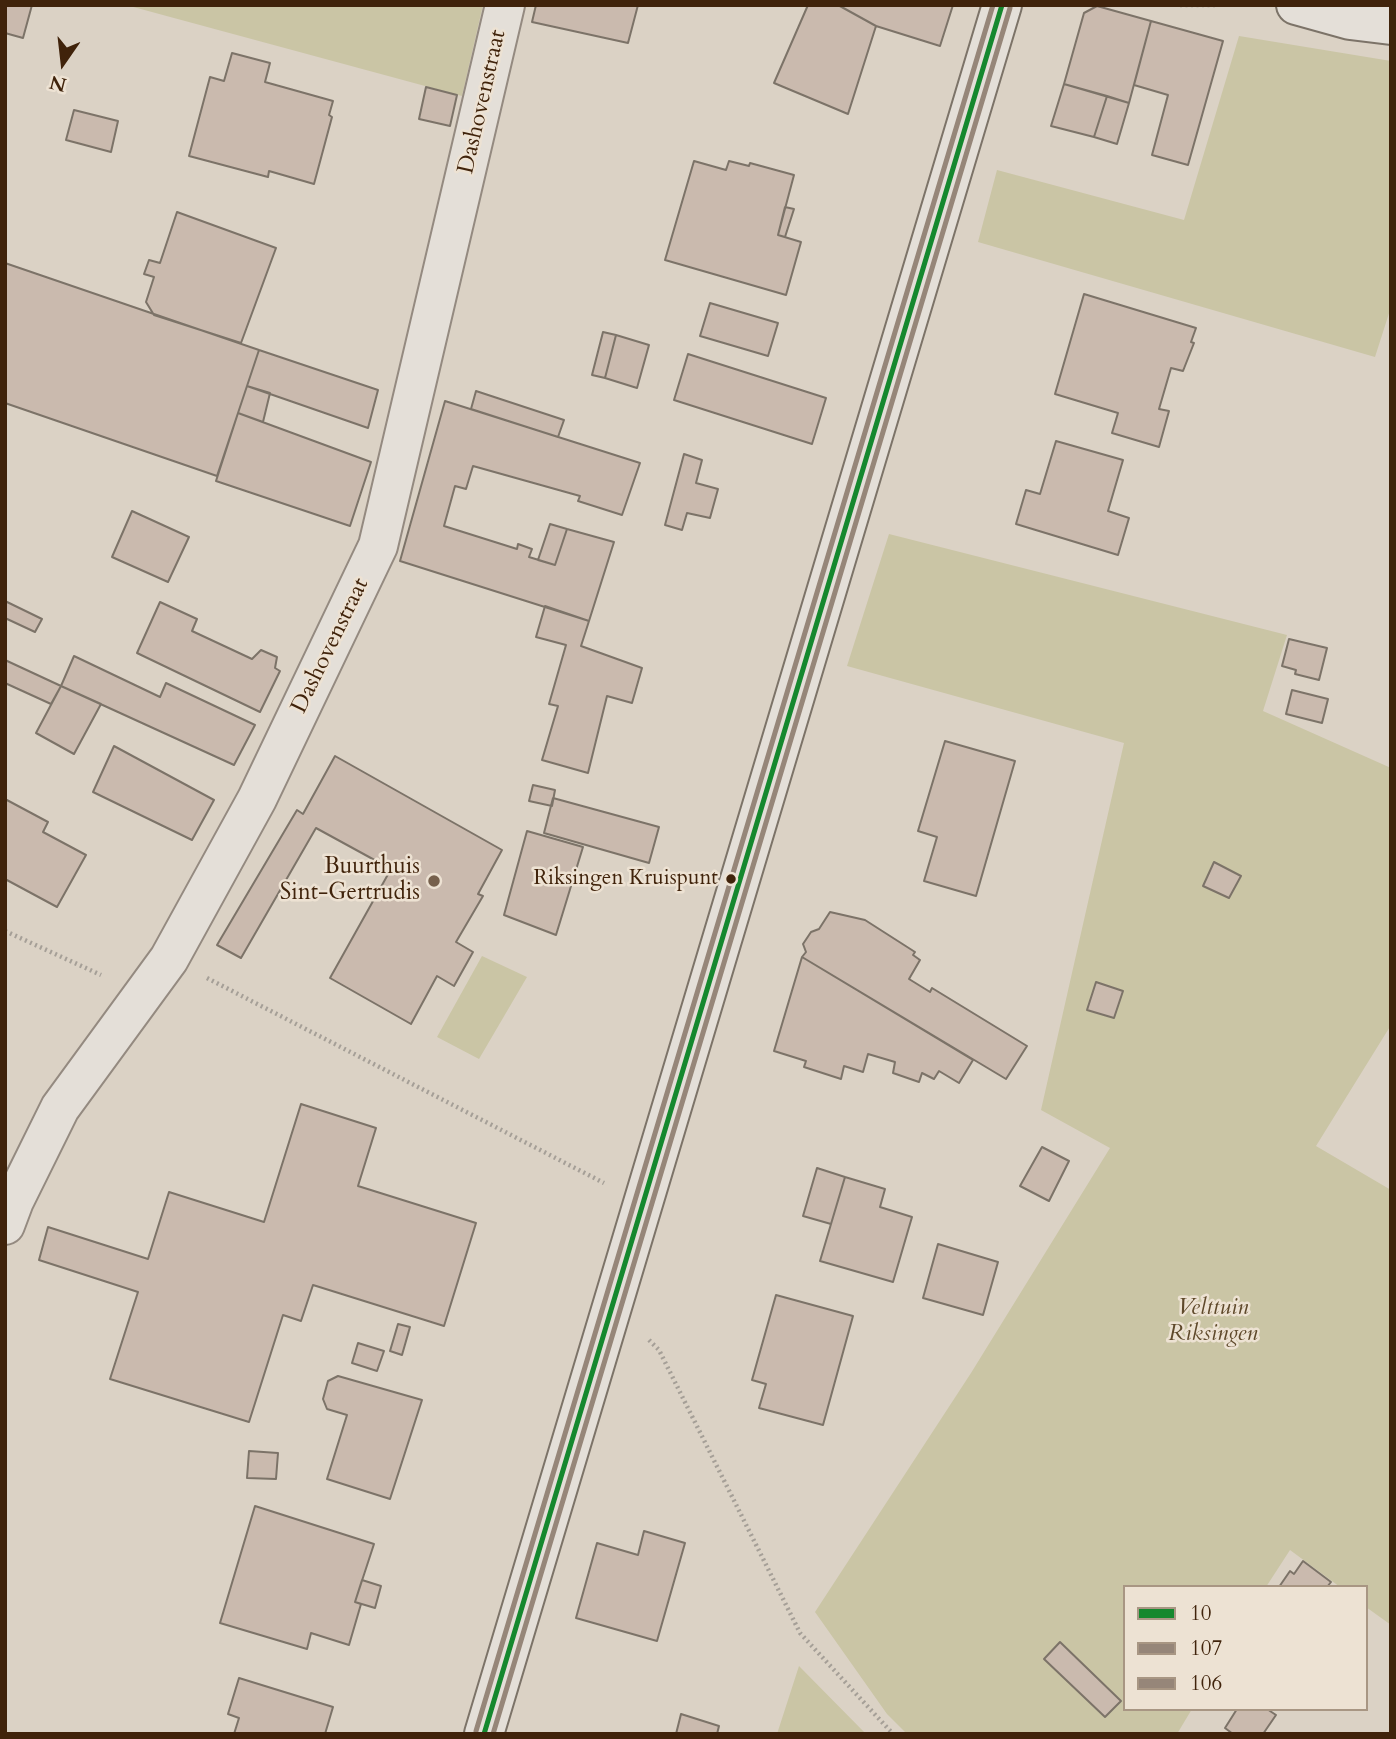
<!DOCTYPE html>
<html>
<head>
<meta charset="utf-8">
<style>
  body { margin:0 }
  #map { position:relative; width:1396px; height:1739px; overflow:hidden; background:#dbd2c5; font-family:Cardo,serif }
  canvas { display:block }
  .frame { position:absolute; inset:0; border:7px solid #40230b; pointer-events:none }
  .legend { position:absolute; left:1123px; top:1585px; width:245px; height:126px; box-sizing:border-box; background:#ede2d3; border:2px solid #a89683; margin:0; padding:9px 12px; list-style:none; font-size:21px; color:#40230b }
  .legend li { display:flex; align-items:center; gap:14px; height:35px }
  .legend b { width:35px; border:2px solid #a89683 }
  .north { position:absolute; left:28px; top:28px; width:70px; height:70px; -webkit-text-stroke:5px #ede2d3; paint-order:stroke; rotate:194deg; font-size:19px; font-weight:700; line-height:28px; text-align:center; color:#40230b }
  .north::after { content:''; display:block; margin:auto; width:24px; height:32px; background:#40230b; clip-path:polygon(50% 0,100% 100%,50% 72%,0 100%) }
</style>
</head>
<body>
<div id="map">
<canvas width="1396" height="1739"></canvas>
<div class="frame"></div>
<ul class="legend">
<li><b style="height:9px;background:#15882e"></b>10</li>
<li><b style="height:9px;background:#968679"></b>107</li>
<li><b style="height:9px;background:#968679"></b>106</li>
</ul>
<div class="north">N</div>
</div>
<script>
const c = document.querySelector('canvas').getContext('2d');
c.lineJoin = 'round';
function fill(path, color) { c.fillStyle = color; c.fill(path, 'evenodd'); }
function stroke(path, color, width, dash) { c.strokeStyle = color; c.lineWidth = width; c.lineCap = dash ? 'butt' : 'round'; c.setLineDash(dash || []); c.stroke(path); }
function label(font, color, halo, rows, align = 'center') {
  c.font = font + ' Cardo,serif'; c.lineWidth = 5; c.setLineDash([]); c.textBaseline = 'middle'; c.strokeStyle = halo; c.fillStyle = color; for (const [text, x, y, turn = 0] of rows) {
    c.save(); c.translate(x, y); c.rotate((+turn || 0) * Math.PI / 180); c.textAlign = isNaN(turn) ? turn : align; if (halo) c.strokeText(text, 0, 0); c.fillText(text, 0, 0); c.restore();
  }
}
fill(new Path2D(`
  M126 5H483L462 96Z
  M1239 36 1391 61V307L1375 357 978 242 997 170 1184 220Z
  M889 534 1287 635 1263 711 1391 768V1025L1316 1146 1391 1190V1625L1366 1607V1587H1340L1290 1550 1266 1587H1125V1709H1192L1177 1734H907L887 1714 815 1612 971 1373 1110 1148 1041 1110 1124 743 847 666Z
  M482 956 527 977 479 1059 437 1037Z
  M799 1666 866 1734H777Z`), '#cac5a5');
const building = new Path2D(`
  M5 5H32L23 38 5 33Z
  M536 5H638L628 43 532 22Z
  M808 5H838L876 26 848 114 774 83Z
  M838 5H953L940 46 876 26Z
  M1097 6 1151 21 1129 103 1064 84 1084 13Z
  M1151 21 1223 41 1188 165 1152 155 1168 95 1134 85Z
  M232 53 270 63 265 82 333 101 329 115 332 117 314 184 269 171 268 177 189 156 210 77 224 81Z
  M1064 84 1107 96 1094 137 1051 126Z
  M426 87 457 95 450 126 419 119Z
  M1107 96 1129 103 1117 144 1094 137Z
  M74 110 118 121 111 152 66 140Z
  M694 161 726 170 729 161 749 166 750 163 794 175 778 235 801 242 786 295 665 260Z
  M785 207 794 209 785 237 778 235Z
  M177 212 276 248 241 343 154 315 146 302 154 277 144 274 149 260 160 263Z
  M5 263 259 350 217 476 5 403Z
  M1084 294 1196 328 1191 342 1194 343 1183 371 1171 368 1159 409 1169 411 1159 447 1112 433 1118 413 1055 394Z
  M710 303 778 323 768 356 700 336Z
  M603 332 616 335 605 378 592 375Z
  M616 335 649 345 637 388 605 378Z
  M259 350 378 390 368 428 247 386Z
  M688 354 826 398 812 444 674 400Z
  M247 386 270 393 263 422 238 413Z
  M476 391 564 420 558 437 471 409Z
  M445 401 640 463 622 515 578 501 580 496 473 466 466 489 455 486 444 526 517 549 518 544 532 549 529 557 555 565 567 529 614 542 589 621 400 561Z
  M238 413 371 462 350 526 216 481Z
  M1056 441 1123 460 1108 511 1129 518 1118 555 1016 524 1026 490 1040 494Z
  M684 454 702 460 696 483 718 489 710 518 687 513 682 530 665 525Z
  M132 511 189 537 168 582 112 557Z
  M550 524 567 529 555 565 538 560Z
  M5 601 42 619 35 632 5 618Z
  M160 602 197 619 192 631 252 659 261 650 277 657 275 668 280 671 260 712 137 653Z
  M545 606 589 621 581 646 642 668 632 703 607 696 588 773 542 760 558 706 549 704 566 645 536 637Z
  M1289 639 1327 648 1319 680 1295 674 1296 670 1282 666Z
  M74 656 160 697 166 683 255 725 234 765 61 686Z
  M5 660 61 686 51 704 5 683Z
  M61 686 101 704 74 754 36 733Z
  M1292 690 1328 699 1322 723 1286 714Z
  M945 741 1015 761 976 896 924 881 937 837 918 831Z
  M114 746 214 800 192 840 93 792Z
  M335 756 502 850 478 894 483 896 456 942 473 952 454 986 437 976 411 1024 330 978 391 869 316 828 241 958 217 945 297 810 303 814Z
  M533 785 555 790 552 806 529 801Z
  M553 798 659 827 649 863 544 833Z
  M5 799 48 822 43 832 86 855 57 907 5 879Z
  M527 831 583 847 556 935 504 915Z
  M1214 862 1241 876 1229 898 1203 886Z
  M830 912 865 920 915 952 913 955 920 960 909 979 930 992 932 988 1027 1046 1006 1079 802 957 806 952 803 944 811 932 819 929Z
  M802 957 973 1060 959 1083 939 1071 934 1079 922 1073 919 1082 893 1073 895 1062 868 1054 863 1072 844 1066 841 1079 804 1067 806 1061 774 1051Z
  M1096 982 1123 991 1114 1018 1087 1010Z
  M301 1104 376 1128 358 1186 476 1223 444 1326 313 1285 301 1321 283 1315 249 1422 110 1379 138 1292 39 1260 48 1227 148 1259 169 1192 264 1222Z
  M1042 1147 1069 1161 1049 1201 1020 1186Z
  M817 1168 845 1177 831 1224 803 1216Z
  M845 1177 885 1189 880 1207 912 1217 893 1282 820 1261Z
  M938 1244 998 1262 983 1315 923 1298Z
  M776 1295 853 1316 823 1425 759 1408 766 1384 752 1380Z
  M398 1324 410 1327 402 1355 390 1351Z
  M358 1343 384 1351 377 1371 352 1363Z
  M338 1376 422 1400 390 1499 327 1479 347 1415 327 1409 323 1399 328 1381Z
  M249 1451 278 1453 276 1479 247 1478Z
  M255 1506 374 1544 355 1602 361 1604 349 1645 311 1633 307 1649 220 1623Z
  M644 1531 685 1543 657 1641 576 1618 597 1543 638 1555Z
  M1303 1561 1331 1582 1327 1587H1279L1290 1571 1294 1574Z
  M362 1580 381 1586 375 1608 355 1602Z
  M1060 1642 1121 1701 1105 1717 1044 1659Z
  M239 1678 333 1707 325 1734H234L239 1718 228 1714Z
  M1237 1709H1267L1276 1715 1263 1734H1233L1225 1728Z
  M681 1714 719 1726 717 1734H676Z`);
fill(building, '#cabaae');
stroke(building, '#7c7368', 2);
const street = new Path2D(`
  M5 1225 14 1201 60 1108 169 959 257 799 378 546 505 5`);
const secondary = new Path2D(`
  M1296 5 1350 20 1391 25
  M484 1734 1002 5`);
stroke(street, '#948a80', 42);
stroke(secondary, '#7c7368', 42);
stroke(new Path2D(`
  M1180 5H1218
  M5 931 101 975
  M207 978 604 1183
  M649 1340 659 1350 800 1633 893 1734`), '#a59f97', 4.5, [2, 3.5]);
stroke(street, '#e4dfd8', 38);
stroke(secondary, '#e4dfd8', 38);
stroke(new Path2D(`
  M484 1734 1002 5`), '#15882e', 5);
stroke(new Path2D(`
  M493 1734 1010 8`), '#968679', 5);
stroke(new Path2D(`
  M476 1731 993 5`), '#968679', 5);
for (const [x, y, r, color] of [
  [731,879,6,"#40230b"],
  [434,881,7,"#76604c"]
]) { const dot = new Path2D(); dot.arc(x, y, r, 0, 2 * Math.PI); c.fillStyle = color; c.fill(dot); stroke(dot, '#ede2d3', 2.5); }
label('21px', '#40230b', '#ede2d3', [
  ["Riksingen Kruispunt",718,879]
], 'right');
label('23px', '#40230b', '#ede2d3', [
  ["Dashovenstraat",483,102,-77],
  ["Dashovenstraat",331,646,-64]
]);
label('23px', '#40230b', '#ede2d3', [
  ["Buurthuis",420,868],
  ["Sint-Gertrudis",420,894]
], 'right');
label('italic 23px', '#5f492b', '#ede2d3', [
  ["Velttuin",1213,1309],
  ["Riksingen",1213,1335]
]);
</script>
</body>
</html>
